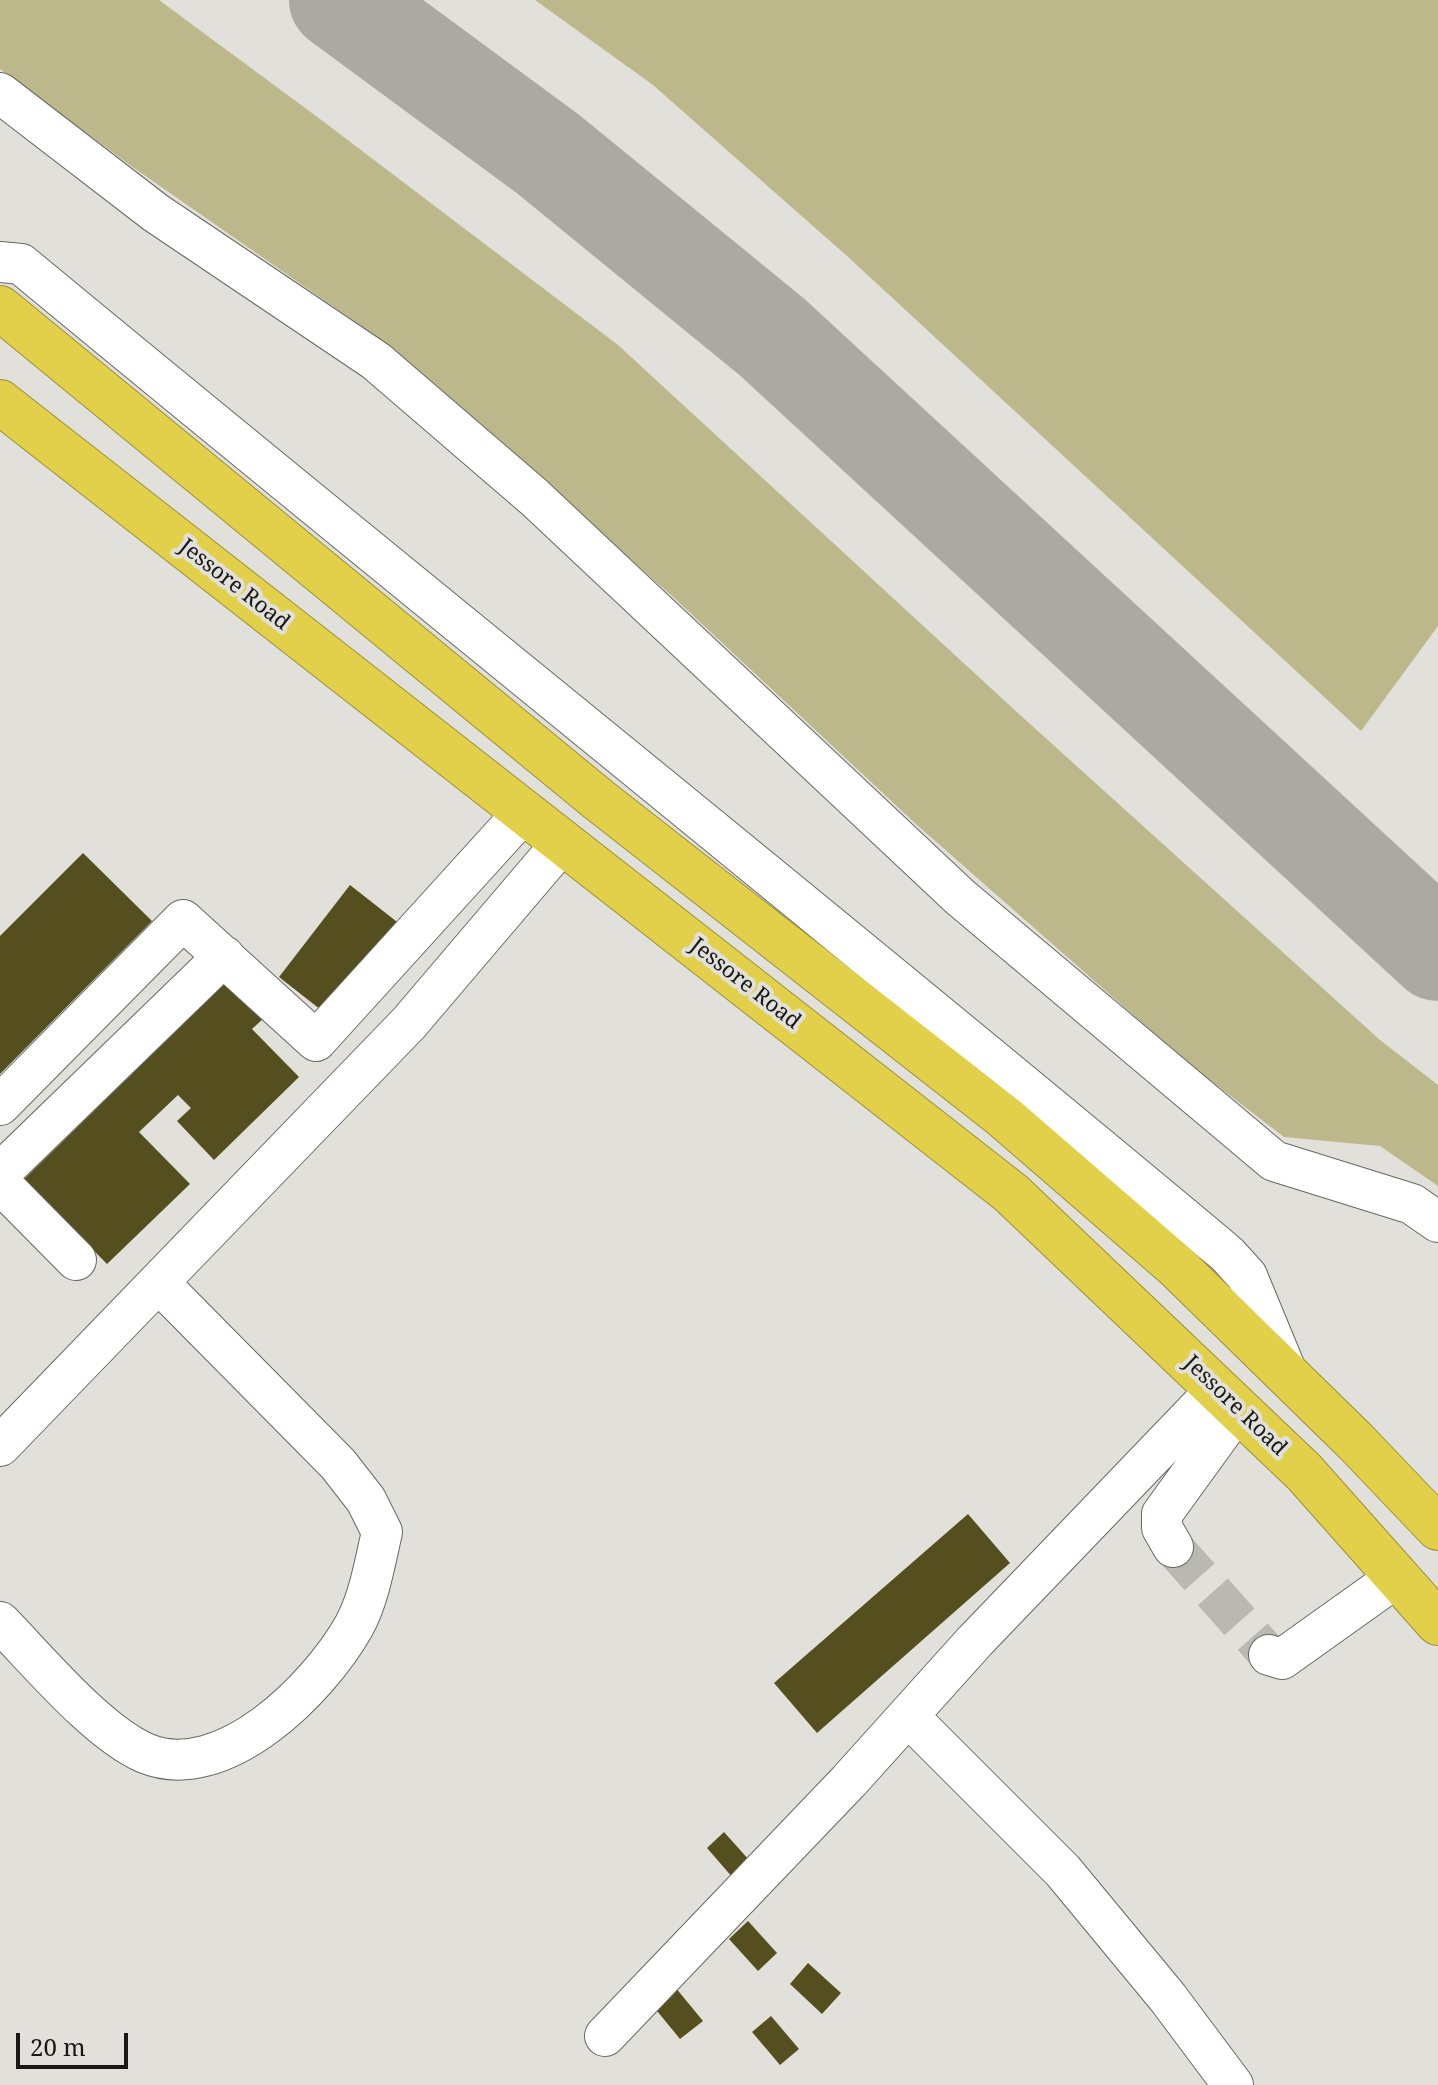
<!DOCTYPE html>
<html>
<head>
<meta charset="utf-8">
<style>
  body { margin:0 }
  #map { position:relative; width:1438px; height:2085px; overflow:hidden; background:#e1e0da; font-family:"Noto Serif",serif }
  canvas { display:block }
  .scale { position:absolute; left:16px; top:2033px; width:112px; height:36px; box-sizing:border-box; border:4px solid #181816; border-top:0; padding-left:10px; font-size:24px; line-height:28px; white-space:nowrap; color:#181816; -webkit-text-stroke:6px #e1e0da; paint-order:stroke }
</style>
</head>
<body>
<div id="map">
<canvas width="1438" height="2085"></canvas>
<div class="scale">20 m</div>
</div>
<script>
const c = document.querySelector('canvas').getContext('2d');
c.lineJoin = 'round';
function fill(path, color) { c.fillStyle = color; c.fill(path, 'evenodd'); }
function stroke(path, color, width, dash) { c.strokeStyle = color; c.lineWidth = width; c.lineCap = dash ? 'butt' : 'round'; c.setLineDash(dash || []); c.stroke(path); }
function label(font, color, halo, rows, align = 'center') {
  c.font = font + ' "Noto Serif",serif'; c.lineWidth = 8; c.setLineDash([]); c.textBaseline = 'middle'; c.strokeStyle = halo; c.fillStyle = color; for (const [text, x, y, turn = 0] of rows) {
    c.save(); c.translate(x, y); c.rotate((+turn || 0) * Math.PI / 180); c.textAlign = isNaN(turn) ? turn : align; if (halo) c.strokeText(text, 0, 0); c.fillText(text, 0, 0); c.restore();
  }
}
fill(new Path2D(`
  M0 0H159L320 119 618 345 1019 714 1380 1040 1438 1085V1186L1380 1146 1284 1137 1189 1064 917 825 672 596 387 344 134 168 0 69Z
  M535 0H1438V626L1361 731 847 256 653 85Z`), '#bdb88c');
stroke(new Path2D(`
  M339 0 548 154 772 337 1438 951`), '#aaa9a4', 100);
fill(new Path2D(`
  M83 853 152 921 0 1074V936Z
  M350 885 401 925 330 1017 279 977Z
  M228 980 265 1017 252 1029 299 1077 214 1160 177 1121 191 1108 178 1095 139 1132 190 1184 107 1264 56 1212 13 1190Z
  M968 1514 1010 1563 817 1733 774 1683Z
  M724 1832 758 1870 740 1886 707 1848Z
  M748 1921 777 1953 758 1971 729 1939Z
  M808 1963 841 1993 822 2014 790 1984Z
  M675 1987 703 2021 680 2039 653 2006Z
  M771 2016 799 2049 780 2065 752 2032Z`), '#554e1e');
stroke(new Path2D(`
  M1173 1547 1269 1655`), '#b9b8b3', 40, [40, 20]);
const minor = new Path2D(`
  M0 93 156 213 376 361 534 497 960 897 1274 1161 1412 1204 1438 1222
  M0 262 21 264C422 596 828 920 1227 1254L1247 1276 1287 1373
  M0 1105 183 920 316 1041 524 812
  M0 1173 224 956
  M0 1183 76 1260
  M0 1446 409 1023 563 842
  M1173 1547 1162 1528V1514L1238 1409
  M0 1622C38 1661 97 1732 145 1753 223 1786 319 1688 354 1626 369 1599 375 1562 382 1532L366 1500 338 1464 159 1283
  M1269 1655 1282 1659 1397 1577
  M908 1716 1063 1871 1168 1998 1233 2085
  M605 2036 849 1781 975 1641 1217 1389`);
const highway = new Path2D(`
  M0 308 599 800 1004 1117 1175 1265 1356 1442 1438 1528
  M0 402 1011 1193 1304 1472 1438 1623`);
stroke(minor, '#686863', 42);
stroke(highway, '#9b9038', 46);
stroke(minor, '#fff', 40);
stroke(highway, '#e2d04a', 44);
label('22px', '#181816', '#e1e0da', [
  ["Jessore Road",234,585,38],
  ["Jessore Road",745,984,38],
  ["Jessore Road",1235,1406,44]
]);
</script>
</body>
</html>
